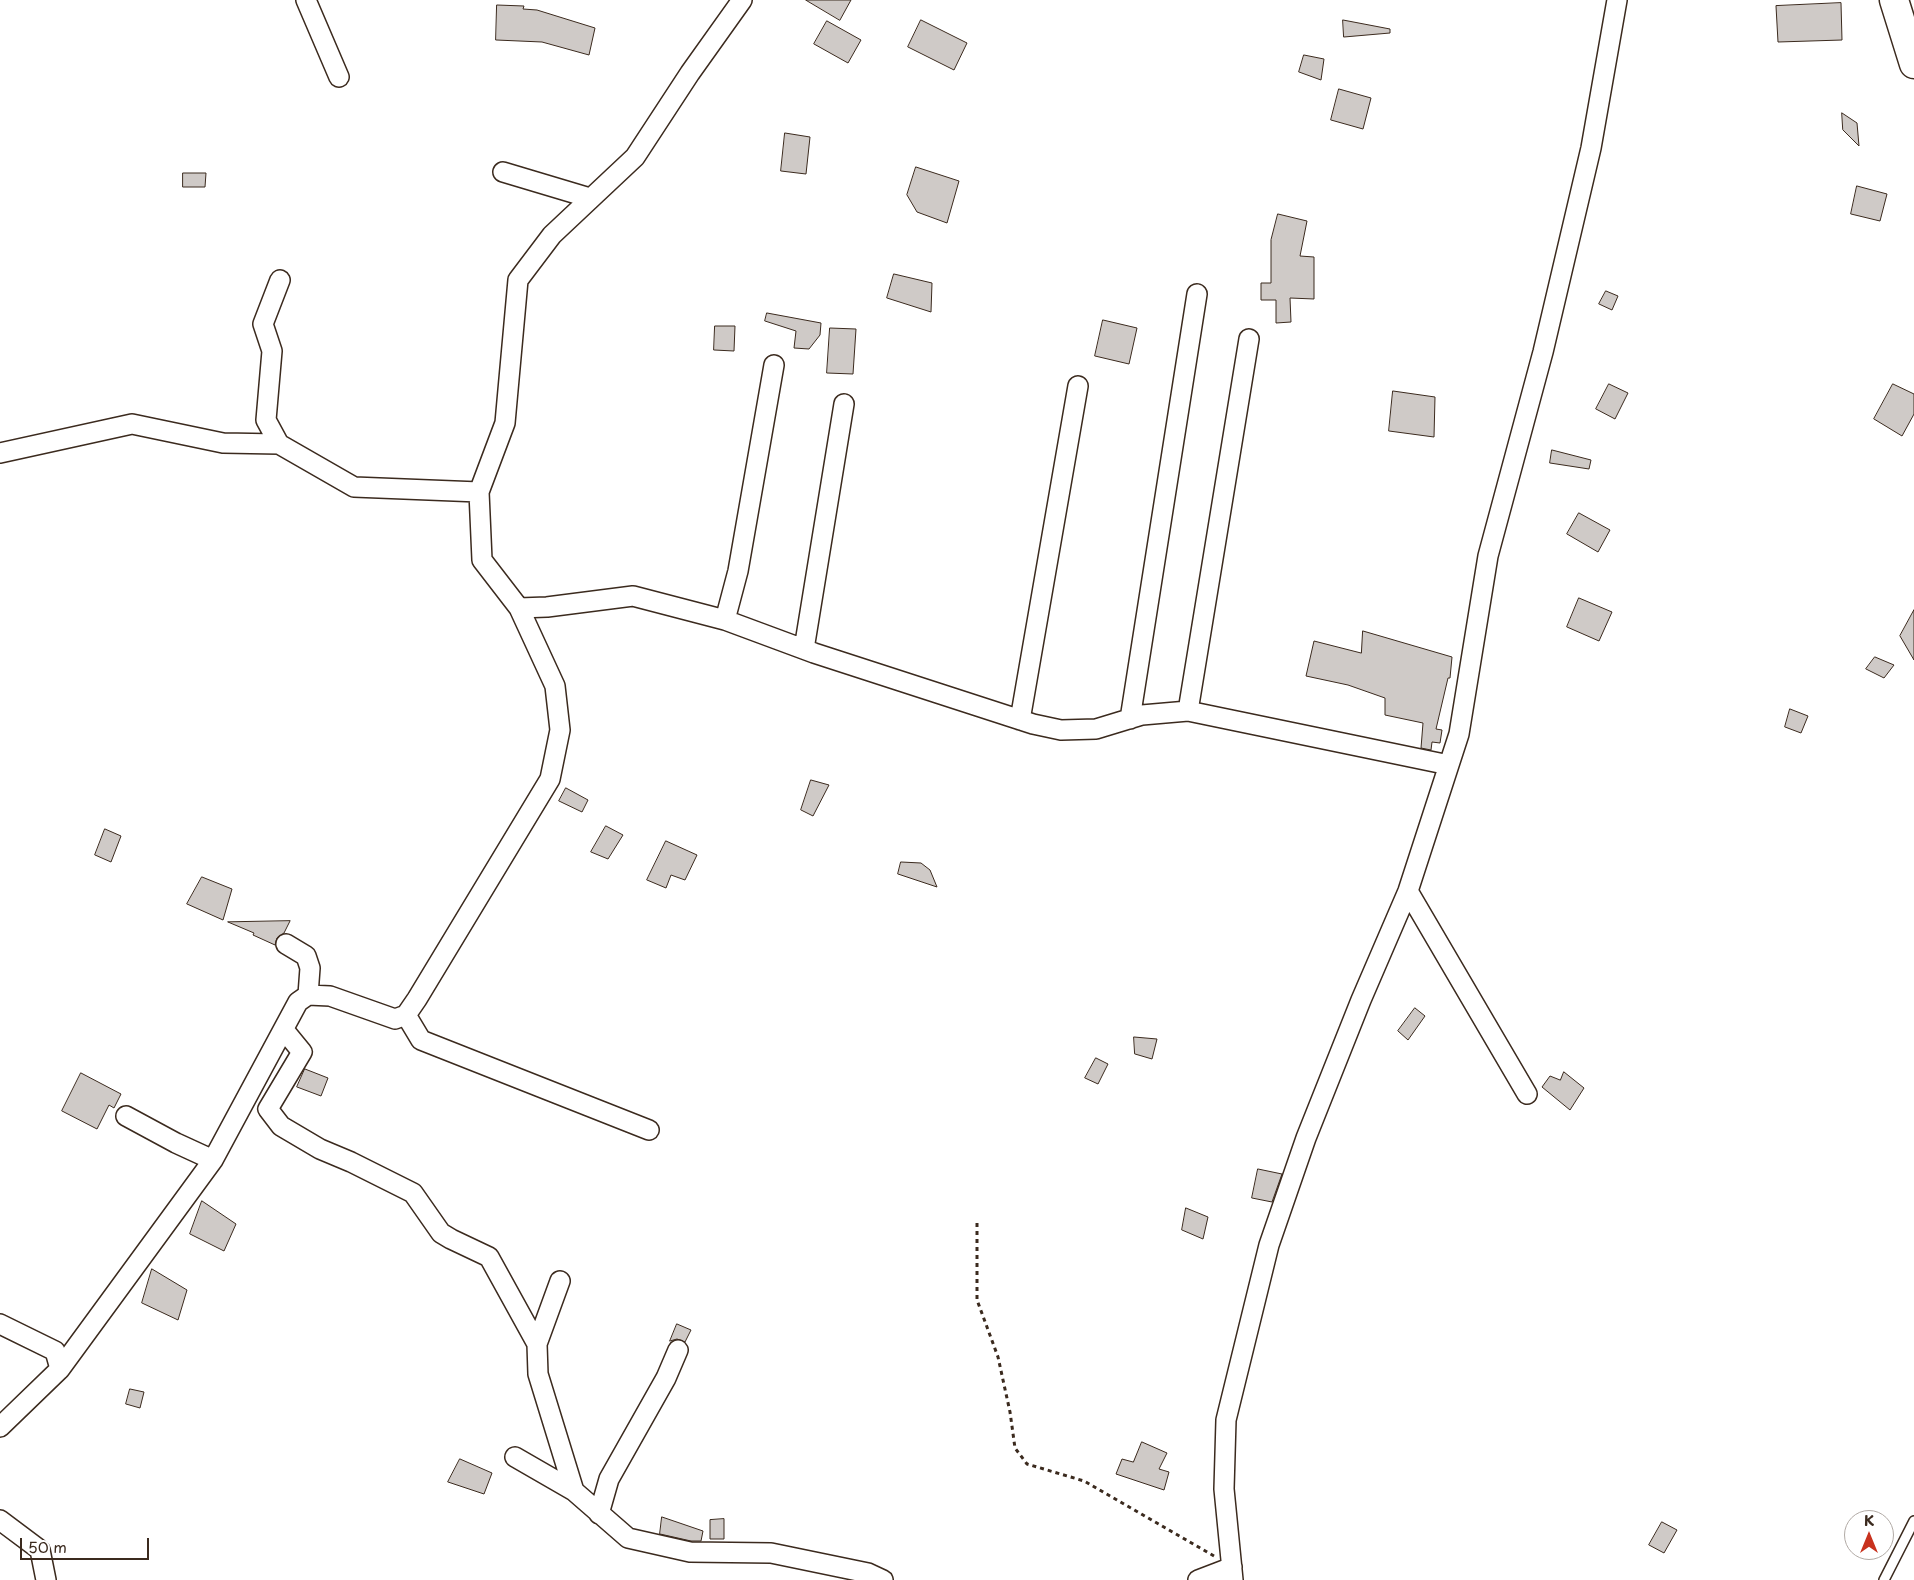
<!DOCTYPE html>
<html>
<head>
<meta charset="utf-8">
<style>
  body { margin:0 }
  #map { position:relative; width:1914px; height:1580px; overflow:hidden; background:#fff; font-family:"Playpen Sans",sans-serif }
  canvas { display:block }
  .north { position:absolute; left:1844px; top:1510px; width:50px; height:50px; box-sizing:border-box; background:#fff; border:1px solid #b1aaa5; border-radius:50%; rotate:0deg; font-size:14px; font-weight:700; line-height:20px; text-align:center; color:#3b2a1e }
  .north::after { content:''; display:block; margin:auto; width:18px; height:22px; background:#c8321e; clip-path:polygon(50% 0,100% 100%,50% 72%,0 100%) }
  .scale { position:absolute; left:20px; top:1538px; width:129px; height:22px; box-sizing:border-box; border:2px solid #3b2a1e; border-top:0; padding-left:6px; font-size:15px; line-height:18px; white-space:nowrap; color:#3b2a1e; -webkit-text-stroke:4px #fff; paint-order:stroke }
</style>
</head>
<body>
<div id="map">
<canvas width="1914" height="1580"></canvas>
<div class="north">K</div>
<div class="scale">50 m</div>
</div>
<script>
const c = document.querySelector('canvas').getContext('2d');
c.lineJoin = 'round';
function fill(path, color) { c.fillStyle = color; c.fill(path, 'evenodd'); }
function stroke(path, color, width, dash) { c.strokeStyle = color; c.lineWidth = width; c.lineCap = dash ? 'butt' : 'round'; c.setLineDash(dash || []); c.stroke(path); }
const building = new Path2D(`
  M806 0H851L840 20Z
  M1841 3 1842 40 1778 42 1776 6Z
  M497 5 524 6 523 9 537 10 595 28 589 55 542 42 496 40Z
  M921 20 967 43 954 70 908 47Z
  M1343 20 1390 29V33L1344 37Z
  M827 21 861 40 848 63 814 44Z
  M1304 55 1324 59 1321 80 1299 72Z
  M1339 89 1371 98 1363 129 1331 120Z
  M1842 113 1857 123 1859 146 1843 130Z
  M785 133 810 137 806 174 781 171Z
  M916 167 959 181 947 223 917 212 907 195Z
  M183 173H206L205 187H183Z
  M1857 186 1887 194 1880 221 1851 214Z
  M1278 214 1307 221 1300 256 1314 257V299L1290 298 1291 322 1276 323V300H1261V283H1271V240Z
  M894 274 932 283 931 312 887 298Z
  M1606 291 1618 296 1612 310 1599 304Z
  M767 313 821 323 820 335 809 349 794 348 796 331 765 321Z
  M1103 320 1137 328 1129 364 1095 356Z
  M715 326H735L734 351 714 350Z
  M830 328 856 329 853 374 827 373Z
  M1609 384 1628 393 1615 419 1596 409Z
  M1893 384 1914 394V414L1902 436 1874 419Z
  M1393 391 1435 397 1434 437 1389 431Z
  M1552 450 1591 460 1589 469 1550 463Z
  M1579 513 1610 530 1598 552 1567 534Z
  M1579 598 1612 612 1599 641 1567 627Z
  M1914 610V660L1900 636Z
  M1363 631 1452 657 1450 678H1448L1436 729 1442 730 1440 743 1432 742 1431 750 1421 748 1423 723 1385 715V698L1348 685 1306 676 1314 641 1361 653Z
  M1875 657 1894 665 1884 678 1866 669Z
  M1790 709 1808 716 1801 733 1785 727Z
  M811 780 829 785 813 816 801 810Z
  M566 788 588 800 582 812 559 801Z
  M606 826 623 835 608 859 591 852Z
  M105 829 121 836 111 862 95 855Z
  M666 841 697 855 685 880 671 875 666 888 647 880Z
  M901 862 921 863 930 870 937 887 898 874Z
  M202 877 232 889 223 920 187 904Z
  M290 921 284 933 277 938 275 945 253 935 254 933 228 922Z
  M1415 1008 1425 1016 1408 1040 1398 1031Z
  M1134 1037 1157 1039 1152 1059 1135 1054Z
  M1096 1058 1108 1064 1098 1084 1085 1078Z
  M305 1069 328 1078 321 1096 297 1087Z
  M1564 1072 1584 1088 1570 1110 1542 1087 1550 1076 1560 1080Z
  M81 1073 121 1094 114 1108 109 1105 97 1129 62 1111Z
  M1258 1169 1282 1174 1272 1202 1252 1198Z
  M202 1201 236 1224 224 1251 190 1234Z
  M1186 1208 1208 1217 1203 1239 1182 1230Z
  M152 1269 187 1290 178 1320 142 1303Z
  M677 1324 691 1330 685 1342 677 1339 670 1341Z
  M130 1389 144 1392 140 1408 126 1404Z
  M1142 1442 1167 1453 1159 1469 1169 1472 1164 1490 1116 1474 1122 1459 1133 1462Z
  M460 1459 492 1473 484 1494 448 1482Z
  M662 1517 703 1531 701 1541H691L660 1534Z
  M724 1519V1539H710V1520Z
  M1662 1522 1677 1530 1664 1553 1649 1545Z`);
fill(building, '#cfcac7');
stroke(building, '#3b2a1e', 1);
const lane = new Path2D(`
  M1884 1580 1914 1521`);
const street = new Path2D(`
  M306 0 339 77
  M503 172 590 198
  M279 444 266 420 272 351 263 324 280 280
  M0 453 132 424 223 443 279 444 354 487 479 492
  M519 608 547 607 633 596 725 620 814 653 1033 724 1061 730 1096 729 1142 715 1188 711 1449 765
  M725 620 738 571 774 365
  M804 649 844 404
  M1188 711 1249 339
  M1130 719 1197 294
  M1020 720 1078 386
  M1408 891 1527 1094
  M286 944 306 956 310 968 308 995
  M406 1015 421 1040 649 1130
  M284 1030 302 1052 268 1109 281 1126 320 1149 351 1162 413 1193 441 1233 451 1239 489 1257 537 1344 538 1374 574 1491
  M126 1116 176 1143 213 1160
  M0 1324 55 1351 60 1369
  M537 1344 560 1281
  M0 1427 60 1369 213 1160 298 1002 308 995 330 996 395 1019 406 1015 417 999 550 779 560 730 555 686 519 608 482 560 479 492 505 423 518 280 552 235 635 157 690 73 742 0
  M515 1457 574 1491 628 1538 690 1552 771 1553 868 1573 883 1580
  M599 1514 609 1479 666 1378 678 1350
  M0 1520 40 1550 46 1580
  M1198 1580 1232 1567
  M1233 1580 1224 1489 1226 1420 1269 1245 1306 1138 1361 1000 1408 891 1459 734 1488 556 1543 352 1591 148 1617 0`);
const highway = new Path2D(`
  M1894 0 1914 64`);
stroke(lane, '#3b2a1e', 12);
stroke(street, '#3b2a1e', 22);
stroke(highway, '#3b2a1e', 31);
stroke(new Path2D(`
  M977 1223V1300L998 1357 1010 1412 1015 1448 1027 1464 1084 1481 1214 1556`), '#3b2a1e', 3, [4, 4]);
stroke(lane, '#fff', 9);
stroke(street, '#fff', 19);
stroke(highway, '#fff', 28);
</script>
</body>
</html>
